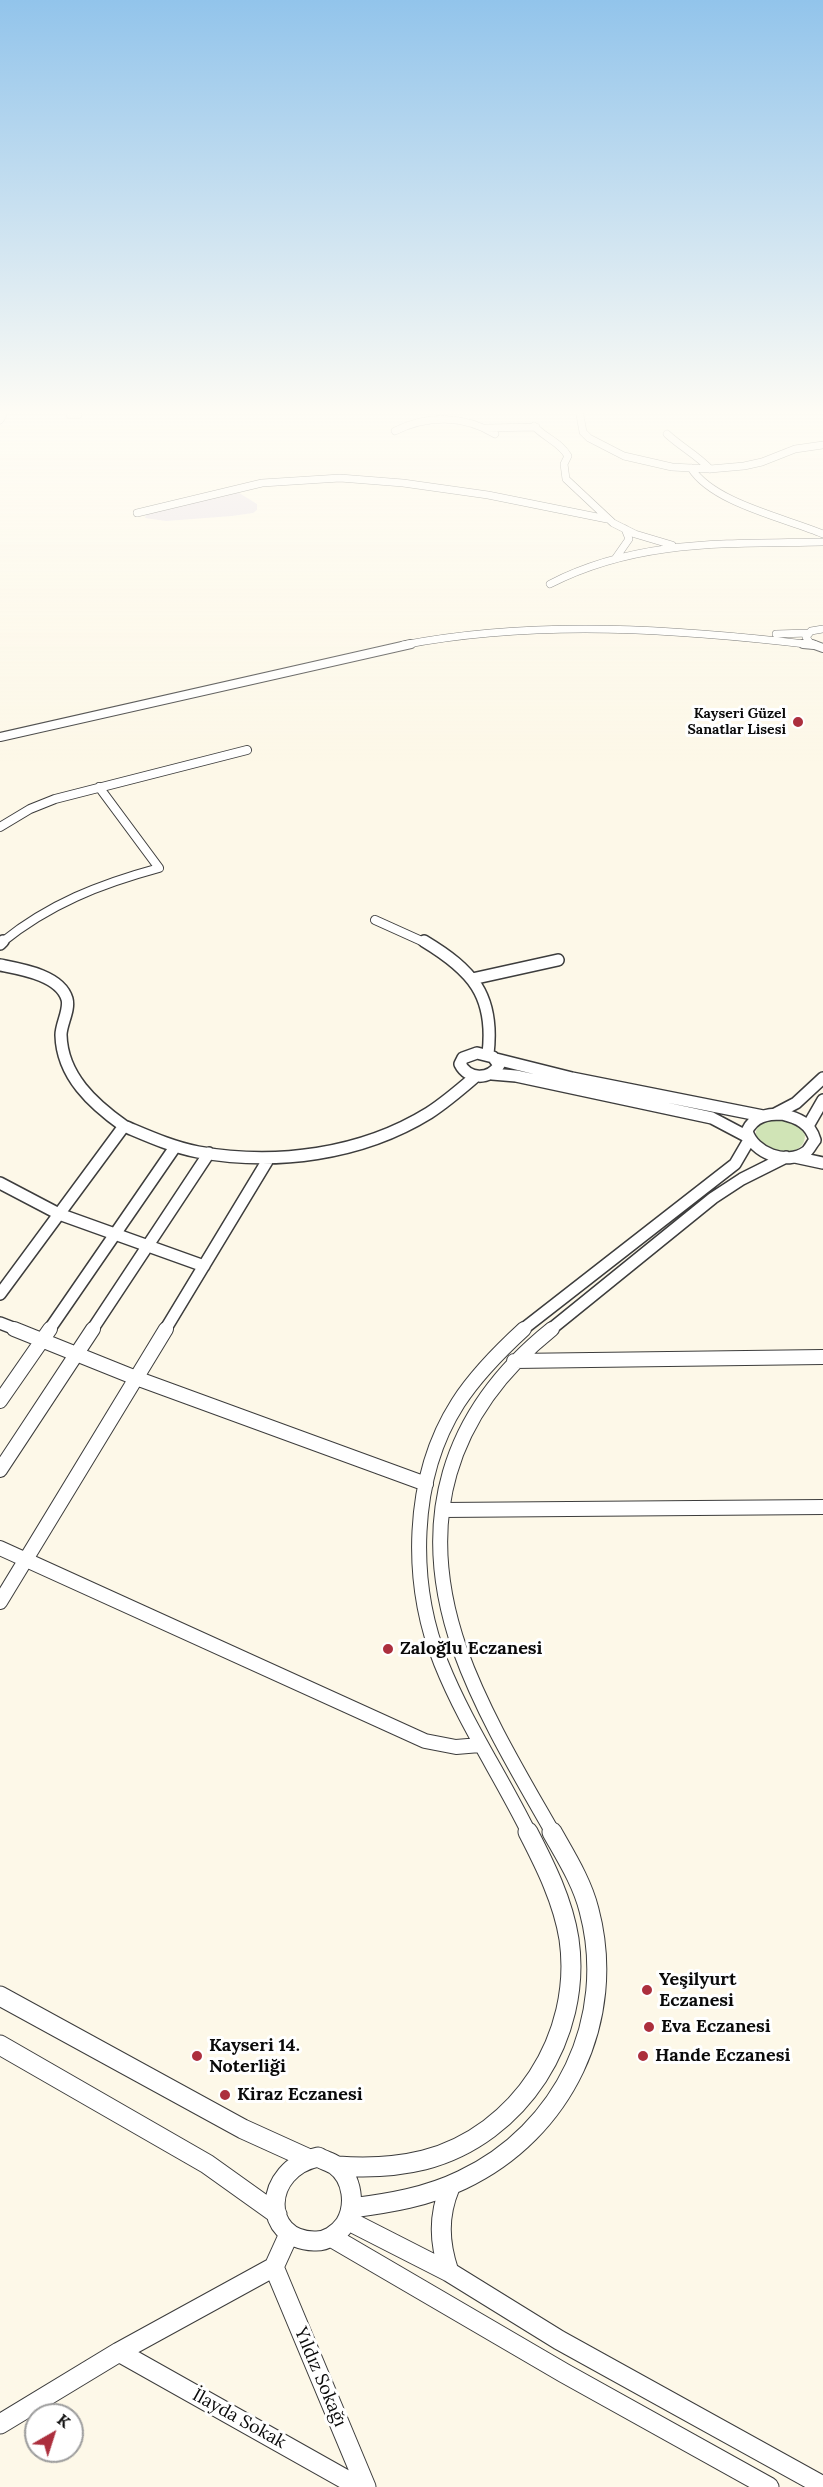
<!DOCTYPE html>
<html>
<head>
<meta charset="utf-8">
<style>
  body { margin:0 }
  #map { position:relative; width:823px; height:2487px; overflow:hidden; background:#fdf8e8; font-family:Lora,serif }
  canvas { display:block }
  .north { position:absolute; left:24px; top:2403px; width:60px; height:60px; box-sizing:border-box; background:#fff; border:2px solid #9d9d9d; border-radius:50%; rotate:39deg; font-size:16px; font-weight:700; line-height:24px; text-align:center; color:#0a0a0a }
  .north::after { content:''; display:block; margin:auto; width:21px; height:27px; background:#ac2f3d; clip-path:polygon(50% 0,100% 100%,50% 72%,0 100%) }
</style>
</head>
<body>
<div id="map">
<canvas width="823" height="2487"></canvas>
<div class="north">K</div>
</div>
<script>
const c = document.querySelector('canvas').getContext('2d');
c.lineJoin = 'round';
function fill(path, color) { c.fillStyle = color; c.fill(path, 'evenodd'); }
function stroke(path, color, width, dash) { c.strokeStyle = color; c.lineWidth = width; c.lineCap = dash ? 'butt' : 'round'; c.setLineDash(dash || []); c.stroke(path); }
function label(font, color, halo, rows, align = 'center') {
  c.font = font + ' Lora,serif'; c.lineWidth = 6; c.setLineDash([]); c.textBaseline = 'middle'; c.strokeStyle = halo; c.fillStyle = color; for (const [text, x, y, turn = 0] of rows) {
    c.save(); c.translate(x, y); c.rotate((+turn || 0) * Math.PI / 180); c.textAlign = isNaN(turn) ? turn : align; if (halo) c.strokeText(text, 0, 0); c.fillText(text, 0, 0); c.restore();
  }
}
fill(new Path2D(`
  M236 491 257 504V510L253 513 232 516 166 521 145 518 147 512Z`), '#e7dee8');
fill(new Path2D(`
  M771 1120C785 1119 798 1122 805 1135 805 1161 764 1152 756 1135 755 1125 763 1122 771 1120Z`), '#d0e4b6');
const streetFar4 = new Path2D(`
  M70 415H78
  M580 415 583 432 589 438 624 456 672 467 710 469 744 466 762 462 795 449 823 445
  M0 420 3 415
  M534 426C545 438 560 442 568 456L564 464 566 479 613 523 635 534 672 545
  M486 428 536 427
  M395 431C428 415 463 415 495 434
  M667 434C681 447 697 455 710 469
  M691 468C713 503 785 518 823 534
  M137 513 262 483 340 478 403 483 488 495 607 519
  M615 559 629 539 625 529
  M550 584C638 539 727 544 823 542
  M776 634 809 633
  M403 645C538 619 678 629 814 645
  M816 645 810 643 806 637 811 631 823 629`);
const streetFar3 = new Path2D(`
  M803 644 814 645
  M812 644 823 648
  M0 737 411 644
  M0 827 30 809 55 799 247 750
  M375 920 426 943
  M1 943C49 904 100 884 159 868L99 787`);
const streetFar2 = new Path2D(`
  M424 941C472 970 495 995 488 1054
  M0 944 3 941
  M0 965C20 969 60 975 67 999 70 1010 61 1024 61 1035 62 1076 93 1104 124 1126L0 1294
  M472 979 558 960
  M477 1053 493 1057 499 1065C490 1080 468 1080 460 1064L463 1058Z
  M496 1059 572 1078 763 1116
  M492 1074 516 1076 712 1118 748 1137
  M775 1114 796 1103 823 1078
  M782 1114C798 1118 810 1123 815 1140 812 1143 810 1149 806 1152 787 1166 753 1153 747 1131 754 1116 767 1114 782 1114Z
  M124 1126C148 1136 172 1147 198 1152 275 1166 361 1155 429 1113 446 1102 461 1089 476 1076
  M808 1126 823 1100
  M795 1157 823 1163
  M0 1183 59 1214 204 1266
  M0 1323 18 1330
  M49 1330 175 1147
  M92 1330 209 1153
  M165 1330 269 1158
  M522 1330 735 1164 749 1140
  M550 1330 713 1198 742 1179 786 1157`);
const streetFar1 = new Path2D(`
  M14 1329 136 1378 426 1484
  M524 1329C500 1351 476 1375 458 1403 410 1478 409 1583 441 1663 465 1723 501 1776 529 1833
  M552 1329C447 1413 415 1522 460 1650 483 1714 520 1775 553 1833
  M514 1361 823 1357
  M0 1401 50 1329
  M0 1470 93 1329
  M443 1510 823 1507
  M0 1548 425 1741 456 1747 480 1745
  M0 1602 166 1329`);
const street = new Path2D(`
  M0 1996 243 2129 307 2158
  M0 2045 207 2164 277 2214
  M318 2157C323 2160 330 2162 335 2165 353 2178 356 2206 345 2224 338 2234 326 2242 314 2241 261 2240 262 2169 318 2157Z
  M338 2166C367 2168 396 2167 424 2160 520 2135 583 2036 569 1939 563 1901 545 1865 528 1832
  M352 2208C390 2203 427 2197 462 2180 564 2132 618 2019 589 1910 582 1882 566 1857 552 1832
  M347 2220 449 2272 559 2340 823 2486
  M331 2237 564 2373 769 2487
  M274 2267 366 2487
  M449 2272C439 2242 438 2216 450 2187
  M119 2352 359 2487
  M0 2424 119 2352 274 2267 289 2234`);
stroke(streetFar4, '#3d3d3d', 8);
stroke(streetFar3, '#3d3d3d', 10);
stroke(streetFar2, '#3d3d3d', 14);
stroke(streetFar1, '#3d3d3d', 16);
stroke(street, '#3d3d3d', 21);
stroke(streetFar4, '#fff', 7);
stroke(streetFar3, '#fff', 8);
stroke(streetFar2, '#fff', 11);
stroke(streetFar1, '#fff', 14);
stroke(street, '#fff', 19);
const sky = c.createLinearGradient(0, 0, 0, 764);
sky.addColorStop(0, '#92c4eb');
sky.addColorStop(0.54, '#fefcf5');
sky.addColorStop(1, '#fefcf500');
c.fillStyle = sky;
c.fillRect(0, 0, 823, 764);
for (const [x, y, r, color] of [
  [798,722,6,"#ac2f3d"],
  [388,1649,6,"#ac2f3d"],
  [647,1990,6,"#ac2f3d"],
  [649,2027,6,"#ac2f3d"],
  [197,2056,6,"#ac2f3d"],
  [643,2056,6,"#ac2f3d"],
  [225,2095,6,"#ac2f3d"]
]) { const dot = new Path2D(); dot.arc(x, y, r, 0, 2 * Math.PI); c.fillStyle = color; c.fill(dot); stroke(dot, '#fff', 2); }
label('bold 14px', '#0a0a0a', '#fff', [
  ["Kayseri Güzel",786,714],
  ["Sanatlar Lisesi",786,730]
], 'right');
label('bold 18px', '#0a0a0a', '#fff', [
  ["Zaloğlu Eczanesi",400,1649],
  ["Yeşilyurt",659,1980],
  ["Eczanesi",659,2001],
  ["Eva Eczanesi",661,2027],
  ["Kayseri 14.",209,2046],
  ["Noterliği",209,2067],
  ["Hande Eczanesi",655,2056],
  ["Kiraz Eczanesi",237,2095]
], 'left');
label('18px', '#0a0a0a', '#fff', [
  ["Yıldız Sokağı",320,2377,67],
  ["İlayda Sokak",239,2419,29]
]);
</script>
</body>
</html>
